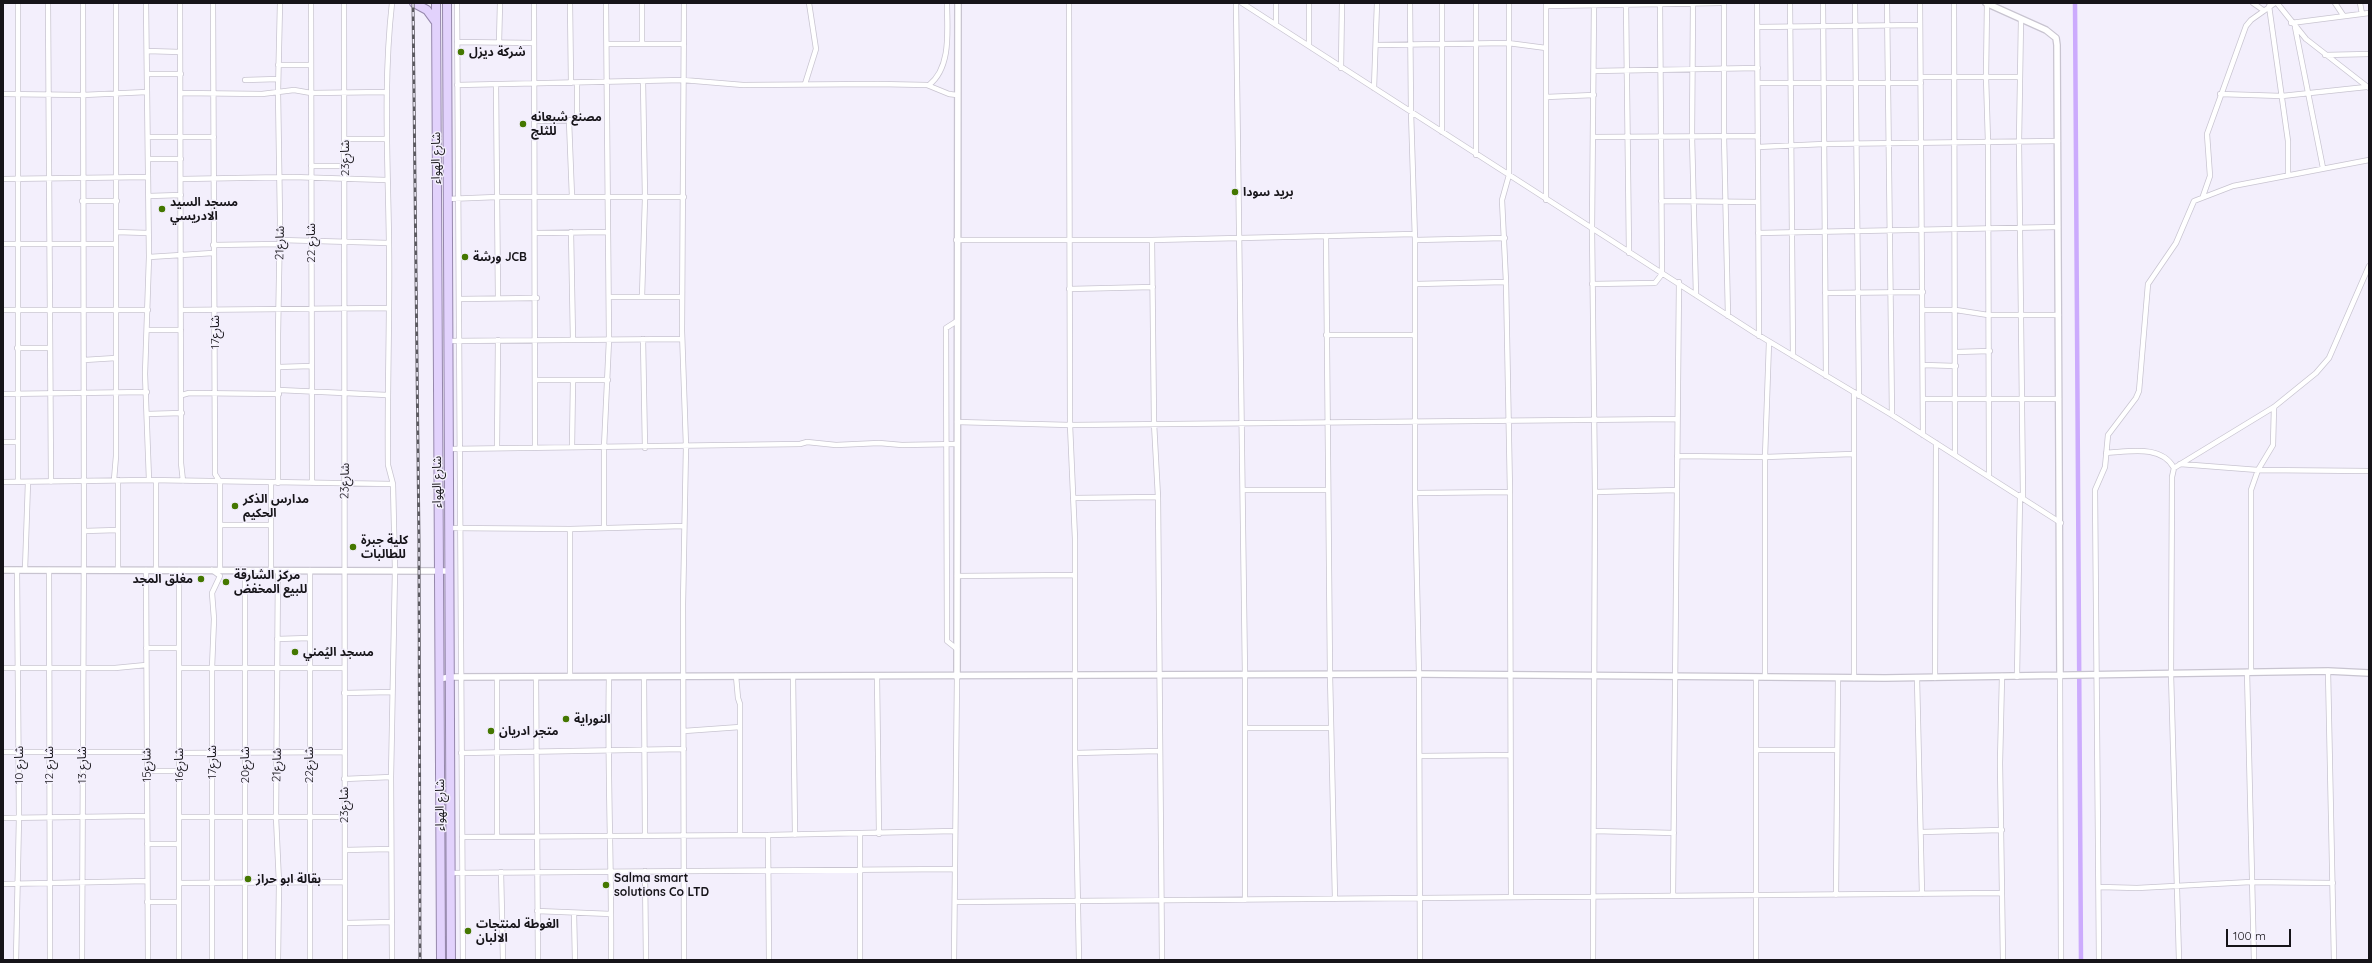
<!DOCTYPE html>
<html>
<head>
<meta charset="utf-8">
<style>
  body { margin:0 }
  #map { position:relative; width:2372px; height:963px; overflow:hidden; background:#f3effc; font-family:Quicksand,sans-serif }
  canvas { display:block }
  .frame { position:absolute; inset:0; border:4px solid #161419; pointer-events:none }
  .scale { position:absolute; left:2226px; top:929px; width:65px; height:18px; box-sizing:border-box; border:2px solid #161419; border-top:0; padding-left:5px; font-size:12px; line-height:14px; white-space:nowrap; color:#161419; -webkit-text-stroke:3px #f3effc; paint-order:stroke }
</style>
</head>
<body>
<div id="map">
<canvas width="2372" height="963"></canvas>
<div class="frame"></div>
<div class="scale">100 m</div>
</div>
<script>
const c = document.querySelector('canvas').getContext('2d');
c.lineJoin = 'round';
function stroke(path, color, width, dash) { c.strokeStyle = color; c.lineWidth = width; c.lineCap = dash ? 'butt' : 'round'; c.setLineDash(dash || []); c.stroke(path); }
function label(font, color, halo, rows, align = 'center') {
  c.font = font + ' Quicksand,"Noto Sans Arabic",sans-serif'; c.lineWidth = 3; c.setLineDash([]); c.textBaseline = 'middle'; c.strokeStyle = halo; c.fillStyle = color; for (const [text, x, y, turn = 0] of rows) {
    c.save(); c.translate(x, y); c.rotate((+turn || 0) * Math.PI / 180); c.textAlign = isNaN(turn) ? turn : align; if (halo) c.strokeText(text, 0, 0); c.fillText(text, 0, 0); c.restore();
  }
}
stroke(new Path2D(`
  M2075 3 2081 960`), '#ccabfd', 4.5);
const minor = new Path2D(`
  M18 3V482
  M48 3 51 482
  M83 3 84 531
  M146 3 149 257 145 374 149 480
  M180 3 181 463 183 481
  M213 3 215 466V474L220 482V570
  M311 3 312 483
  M344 3 345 960
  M457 3 463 960
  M534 3 535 447
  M570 3 571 83
  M642 3V43
  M684 3 682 331 686 446 683 604 684 960
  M1069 3 1070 425 1075 539V753L1079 960
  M1236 3 1245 675V900
  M1242 3 1755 333 1892 415 2061 523
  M1410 3 1411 112 1415 240V493L1419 674 1420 960
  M1476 3V155
  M1509 3V175L1502 200 1506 282 1510 492 1511 897
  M1546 3V200
  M1626 3 1629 253
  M1693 3 1692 136 1696 295
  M1724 3V136L1728 316
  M1757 3 1759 336
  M1790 3 1793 356
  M1823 3 1826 376
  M1855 3 1859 396
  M1887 3 1892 415
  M1920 3 1923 435
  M1954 3 1955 455
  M1987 3 1986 77 1988 142 1989 476
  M2253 3 2263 10
  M2277 3 2306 39 2369 88
  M2335 3 2343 15
  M2360 3 2362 14
  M1546 6 1720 3
  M2269 6 2288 141V174
  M2021 19 2019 142 2023 497
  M2291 23 2369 13
  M1276 25V3
  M1758 27 1919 25
  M2295 27 2323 168
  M457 42 534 43
  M499 43 500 3
  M607 44H684
  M1376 45 1508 43 1546 48
  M1309 46V3
  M147 51 180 52
  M2325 55 2369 54
  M278 65H310
  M1341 68 1342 3
  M1594 71 1758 68
  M147 74H181
  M1921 77H2019
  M245 80 278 79
  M1758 83H1921
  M805 84 816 49 809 3
  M457 85 683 80 743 85 878 84 927 85 949 94 957 95
  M496 85 498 298
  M929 85C952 67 947 29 947 3
  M1374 88 1377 3
  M181 93 262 94 294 90 311 93 386 92
  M3 94 83 95 147 92
  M2220 94 2282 96 2366 87
  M1546 97 1594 95
  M535 121 577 120V83
  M569 121 572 197
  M1442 132V3
  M148 137H214
  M1594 137 1758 136
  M345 139H386
  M1758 147 1824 144 2058 141
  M148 159H181
  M311 166H345
  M3 179 148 177
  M182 179 293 177 386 180
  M149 196 181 195
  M2203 196 2210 176 2207 134 2246 26 2251 20 2275 3
  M447 199 497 197H684
  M82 201H117
  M1661 201 1758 202
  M116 232 148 233
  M571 232 573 340
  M536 233 607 232
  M1758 233 2058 227
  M1326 236 1330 675 1335 899
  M280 240 389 243
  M956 240H1152L1415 234
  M1152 240 1154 423 1158 497 1162 960
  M1415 240 1505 238
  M3 244H115
  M213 245 280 244
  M149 257 213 253
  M1416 284 1506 282
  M1592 284 1655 283 1662 274 1660 3
  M1069 289 1153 287
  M1825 293 1923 292
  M609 297H682
  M642 297 645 198 643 81
  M459 299 537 298
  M3 310H148
  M182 310 388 308
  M1923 310H1956L1988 315H2059
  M957 321 946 328 947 641 957 649
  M148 330H181
  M1326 335H1415
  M643 339 645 448
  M448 341 682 339
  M17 348H50
  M1956 352 1990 351
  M84 360 116 358
  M1924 365 1956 366
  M279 367 311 366
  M537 380H608
  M279 390 387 395
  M1854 392V678
  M3 394 147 392
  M182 395 189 393 279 394
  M1923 399H2059
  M147 414 182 413
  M957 422 1070 425 1677 419
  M3 442H18
  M497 447 498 340
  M572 447 573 381
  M449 449 800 444 807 442 836 445 879 443 902 445 957 444
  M2106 453C2128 452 2161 444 2174 468L2172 477 2171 674 2179 960
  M1677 456 1765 457 1853 454
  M2180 464 2258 470 2369 471
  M2174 468 2274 407 2316 373 2329 358 2369 266
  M114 480 116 456V3
  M118 480V570
  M3 482 149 480 393 484
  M271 483V570
  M278 483V335L280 220 278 92 280 3
  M1243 490H1328
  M1595 492 1677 490
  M1415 493 1510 492
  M1073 498 1158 497
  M221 525H270
  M604 527V447L609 340 606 3
  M449 528 570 529 684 526
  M570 529V677
  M156 569V480
  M25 570 28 482
  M49 570 50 960
  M146 570 148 960
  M179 570V960
  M245 570V960
  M278 570 276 817 279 883 278 960
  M310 570V960
  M957 576 1075 575
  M277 639 310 638
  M146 648H179
  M3 668H115L146 665
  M179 668H344
  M2328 671 2334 960
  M2247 672 2254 960
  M2251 672V490L2258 470 2273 445 2274 407
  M736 676 738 698 740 704V835
  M793 676 795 835
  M877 676 879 834
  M2002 676 2000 763 2003 960
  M2060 676 2061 960
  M536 677 538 960
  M609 677C607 771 612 866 611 960
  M644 677 645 836
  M1756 677V960
  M1765 677V457L1769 342
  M2017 677 2020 495
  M1917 678 1922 894
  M1935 678 1936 443
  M344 693 392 692
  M1246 728H1331
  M684 731 740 727
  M1756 750H1837
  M3 752H147
  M179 753 344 752
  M461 753 684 749
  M1075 753 1159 751
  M1420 756 1509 755
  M147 771H179
  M344 779 391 777
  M179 817H344
  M3 818 147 816
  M1594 831 1674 833
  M1921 832 2002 830
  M768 835 769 960
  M497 836V678
  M462 837 768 835 955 831
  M147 844H179
  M345 850 390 849
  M645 871 646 960
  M501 872 503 960
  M450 873 954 869
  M179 883 344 882
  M3 884 147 881
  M2100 887 2137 888 2251 882 2333 883
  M1836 895 1838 678
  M1673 896 1679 282
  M147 902H179
  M955 902 2002 893
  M537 911 611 914
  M574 913 575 960
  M345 923 392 922
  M16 960 19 817 17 570
  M82 960 84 531 118 530
  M212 960V668L214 619 212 593 220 576 212 570
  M392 960 391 777 395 570 393 484 388 465C387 391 390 317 389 243 388 163 383 83 392 3
  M860 960V834
  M954 960 957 677
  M1593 960 1595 492 1592 229 1594 3
  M2099 960 2095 490 2105 467 2108 435 2136 398 2139 391 2148 284 2176 243 2194 201 2233 186 2369 160`);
const tertiary = new Path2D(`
  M1986 3 2046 30 2056 38 2057 45 2060 676
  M3 570 449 571
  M957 677 958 3
  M439 679 450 677 1419 674 1885 678 2328 671 2369 673`);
const trunk = new Path2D(`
  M414 3 427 10 435 21
  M436 3 441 960
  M447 3 451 960`);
stroke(minor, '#c8c4d0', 6);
stroke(tertiary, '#c8c4d0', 8);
stroke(trunk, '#9688ac', 10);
stroke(minor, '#fff', 4.5);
stroke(tertiary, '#fff', 5.5);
stroke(trunk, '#e2d2fc', 8);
const rail = new Path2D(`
  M413 3 419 543 420 960`);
stroke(rail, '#5b5960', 3);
stroke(rail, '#f3effc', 1.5, [4.5]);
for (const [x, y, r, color] of [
  [461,52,4,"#470"],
  [523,124,4,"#470"],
  [1235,192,4,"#470"],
  [162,209,4,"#470"],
  [465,257,4,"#470"],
  [235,506,4,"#470"],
  [353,547,4,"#470"],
  [201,579,4,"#470"],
  [226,582,4,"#470"],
  [295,652,4,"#470"],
  [566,719,4,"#470"],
  [491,731,4,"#470"],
  [248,879,4,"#470"],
  [606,885,4,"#470"],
  [468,931,4,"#470"]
]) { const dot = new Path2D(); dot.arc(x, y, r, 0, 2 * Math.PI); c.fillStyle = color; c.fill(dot); stroke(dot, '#f3effc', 1.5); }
label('bold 12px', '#161419', '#f3effc', [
  ["شركة ديزل",469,52],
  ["مصنع شبعانه",531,117],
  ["للثلج",531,131],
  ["بريد سودا",1243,192],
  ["مسجد السيد",170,202],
  ["الادريسي",170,216],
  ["ورشة JCB",473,257],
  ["مدارس الذكر",243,499],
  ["الحكيم",243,513],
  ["كلية جبرة",361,540],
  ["للطالبات",361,554],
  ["مركز الشارقة",234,575],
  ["للبيع المخفض",234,589],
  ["مغلق المجد",193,579,"right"],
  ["مسجد اليُمني",303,652],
  ["النوراية",574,719],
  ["متجر ادريان",499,731],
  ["Salma smart",614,878],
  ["solutions Co LTD",614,892],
  ["بقالة ابو حراز",256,879],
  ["الغوطة لمنتجات",476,924],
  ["الالبان",476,938]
], 'left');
label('12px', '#161419', '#f3effc', [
  ["شارع23",345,158,-90],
  ["شارع الهواء",436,158,-90],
  ["شارع21",280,243,-89],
  ["شارع 22",311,243,-90],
  ["شارع17",215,332,-90],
  ["شارع23",345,481,-89],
  ["شارع الهواء",437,482,-90],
  ["شارع17",212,762,-90],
  ["شارع 10",19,765,-90],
  ["شارع 12",49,765,-90],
  ["شارع 13",82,765,-90],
  ["شارع15",147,765,-91],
  ["شارع16",179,765,-90],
  ["شارع20",245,765,-90],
  ["شارع21",277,765,-89],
  ["شارع22",309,765,-90],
  ["شارع23",344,805,-90],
  ["شارع الهواء",440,805,-90]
]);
</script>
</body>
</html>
